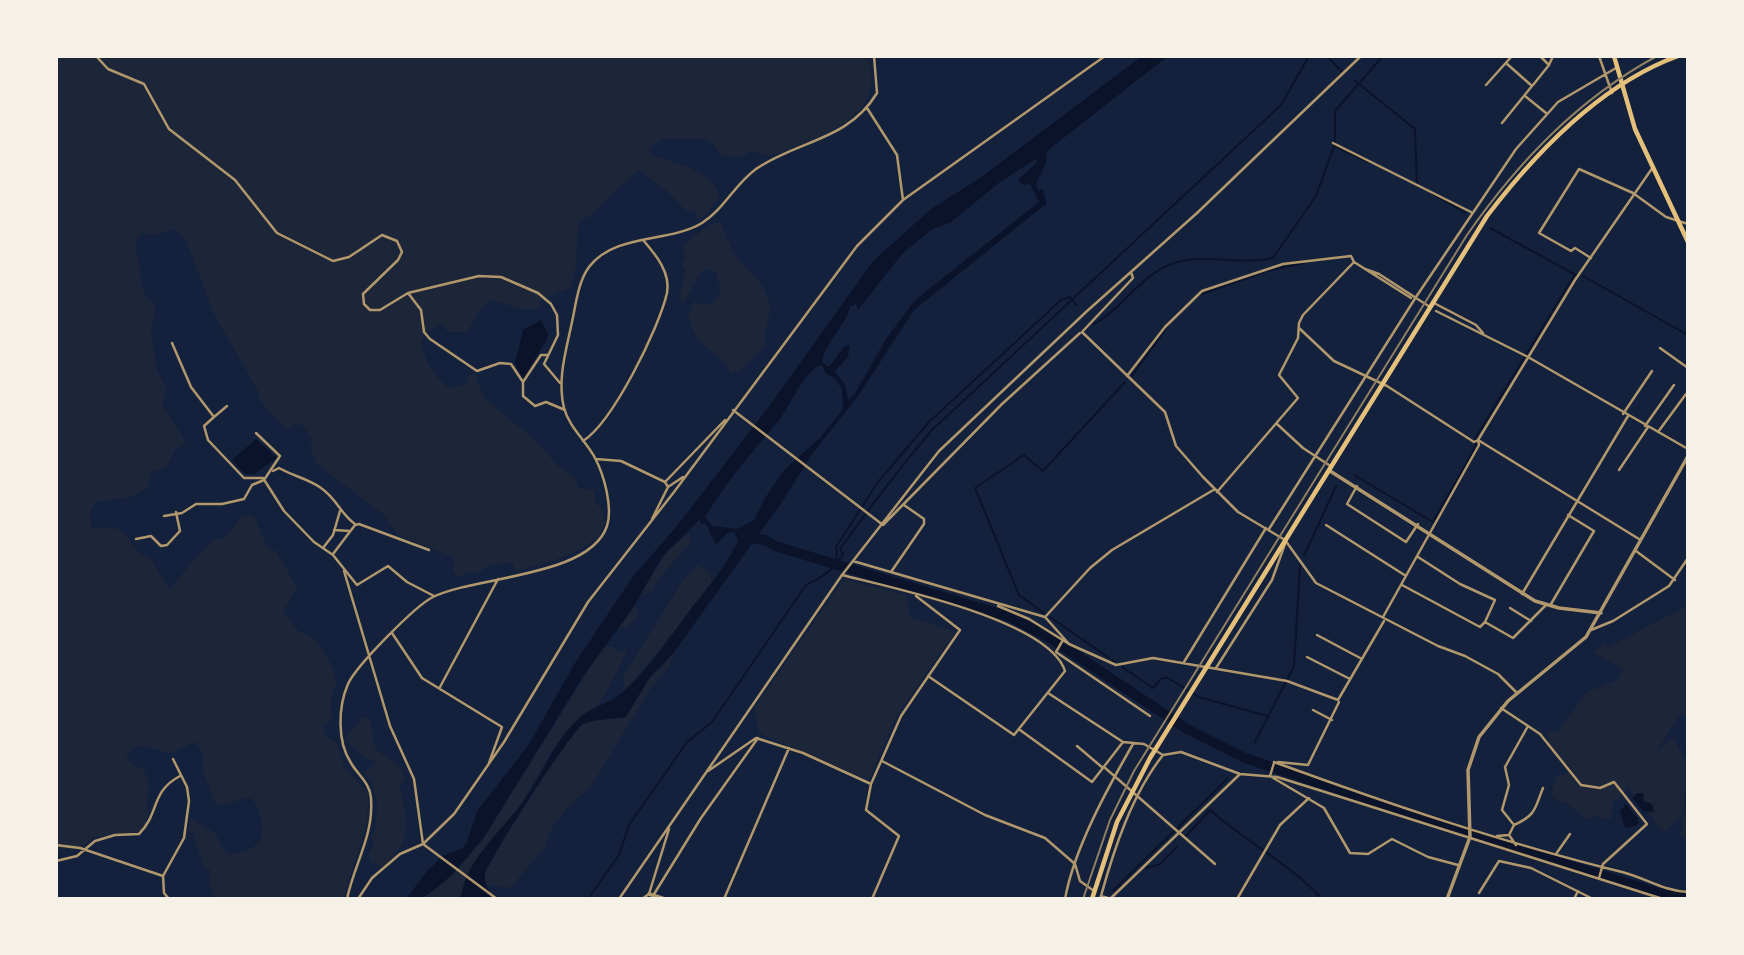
<!DOCTYPE html>
<html>
<head>
<meta charset="utf-8">
<style>
  body { margin:0 }
  #map { position:relative; width:1744px; height:955px; overflow:hidden; background:#14213d; font-family:"PT Serif",serif }
  canvas { display:block }
  .frame { position:absolute; inset:0; border:58px solid #f6f1e7; pointer-events:none }
</style>
</head>
<body>
<div id="map">
<canvas width="1744" height="955"></canvas>
<div class="frame"></div>
</div>
<script>
const c = document.querySelector('canvas').getContext('2d');
c.lineJoin = 'round';
function fill(path, color) { c.fillStyle = color; c.fill(path, 'evenodd'); }
function stroke(path, color, width, dash) { c.strokeStyle = color; c.lineWidth = width; c.lineCap = dash ? 'butt' : 'round'; c.setLineDash(dash || []); c.stroke(path); }
fill(new Path2D(`
  M56 56H867C891 119 815 139 769 156L753 151 739 157 722 156 712 143 702 139H663L649 148 652 155C677 165 711 168 720 197L705 216 696 220 697 212 685 210 666 190 638 170 588 217 580 219C574 242 580 263 571 287L539 301 541 309 525 310 491 300 483 306 467 332H448L441 323 427 333 421 343C426 363 433 375 449 388L467 384V378L474 372 484 398 535 440 557 465 574 478 579 488 595 490V502C636 541 539 566 515 571L513 563C495 563 490 563 477 574L466 572 465 576 455 575 452 569 455 565 453 557 398 535 384 515 317 464 310 447 313 439 303 426 296 424 286 429 257 397 259 393 214 314 186 240 173 229 157 235 142 233 135 243 144 294 155 305 151 334 157 370 167 388 162 404 186 442 175 450 166 468 151 472 148 488 130 497 96 502 90 512 91 527 115 528 124 532 138 552 151 559 169 589 212 540 225 538 242 516H254L267 548 276 551 297 588 283 611 297 630 316 640 334 669 336 685 330 704 332 719 323 727 326 737 336 742 344 766 368 794 367 823 343 899H215L209 885 210 869 204 867 193 833 189 831 190 818 215 833 227 854C267 853 270 828 252 798 239 798 230 806 216 805L202 769 203 754 195 742 171 753C151 751 139 737 126 757L134 766 143 769C149 780 151 790 146 802L149 813 143 831 91 838 82 849H56Z
  M720 222C726 235 731 251 740 261 752 274 764 283 769 301 773 315 761 333 767 344L741 370 731 373C719 348 696 352 688 316L694 301 702 305 712 304 721 291 716 272 706 269 700 273 682 305 680 295 686 270 681 263 685 261 684 245 709 225Z
  M690 533V544L658 579 653 591 640 595 669 549Z
  M698 565 710 573 712 585 625 691 623 677 683 580Z
  M844 579 905 595 911 617 955 632 894 720 870 777 866 779 759 733 755 707Z
  M635 604 639 614 628 626 615 630Z
  M1682 607H1688V718L1680 714 1656 752 1673 737 1688 767 1682 816 1664 832 1628 788 1614 802 1610 820 1596 816 1587 820 1565 802 1557 801 1551 794 1556 777 1573 772 1550 745 1546 732H1557L1587 692 1617 680 1623 669 1594 653 1604 643 1608 647C1631 636 1655 621 1680 611Z
  M604 646 614 647 617 652 627 648C624 660 603 702 594 709 581 717 572 724 562 736 546 758 534 783 520 806 501 835 467 859 462 894L457 899H421L452 875 483 839Z
  M676 647 670 665 649 691 591 786 567 808 552 828 544 849 510 888 486 885C485 882 484 878 485 875 489 860 572 730 583 724 594 719 614 719 626 717L650 677 662 668Z
  M364 717 370 720 376 751C388 756 403 766 405 781L399 784C403 807 415 832 396 852 390 858 389 864 380 867L372 863 368 855 374 844 371 838 376 827 377 801 371 781 364 773 376 762 364 757 344 739Z
  M1688 789V844L1680 833 1684 826 1680 821 1684 817Z`), '#1d2539');
fill(new Path2D(`
  M1142 56H1168L1047 151 1046 163 1036 184 1039 192 1042 188 1047 203 914 310 858 396 812 454 784 499 672 655 650 677 626 717C614 719 595 719 583 724 572 730 489 858 485 874 483 883 490 891 493 899H457L462 894C466 863 496 835 516 811 539 783 550 748 575 722 588 707 609 705 624 691 649 669 668 639 688 613 708 586 724 570 738 541L734 532 727 533 716 545 706 524H701L700 519 662 557 631 611 584 675 483 839 452 875 433 891 421 899H406L427 871 444 855 462 849 467 842 477 811 528 746 575 663 634 575 677 526 767 409 873 261 931 209 980 178ZM1036 159 1037 162 1018 180 1023 185 1030 184 1039 202 915 300 886 339 854 395 848 400 845 385 835 371 848 357 850 345 844 347 829 367 822 362C825 342 845 327 850 307L856 304 858 310 902 254 931 230 951 222 1000 182ZM822 365 826 374 834 378 842 389 843 409 820 438 785 469 765 498 754 520 737 529 712 526 705 517C726 482 754 450 780 419 791 405 804 369 822 365Z
  M541 320 548 334 547 339 523 379 515 364 523 330Z
  M256 439 277 458 254 474H245L232 460Z
  M1637 793H1643L1644 801 1652 804 1654 812 1643 811 1632 798Z
  M1626 804 1638 819V825L1628 828 1624 826 1620 811Z`), '#0b132b');
stroke(new Path2D(`
  M1327 56 1342 72
  M1354 80 1415 129 1417 185
  M1335 142V111L1383 56
  M1433 194 1465 213
  M1490 228 1576 275
  M1583 276 1688 335
  M1199 295 1267 271 1304 263
  M1094 324C1122 309 1141 275 1171 264 1206 252 1239 266 1273 258L1316 196 1334 146 1368 162
  M1132 376 1170 323
  M1354 475 1433 522 1476 446 1475 439 1575 274
  M1304 556 1336 486
  M836 565 843 554 840 549C869 508 899 469 931 431L1281 105 1309 56
  M1044 613 1019 595 975 488 1024 455 1043 471 1125 382
  M1050 617 1115 662
  M1122 667 1153 688 1162 678H1168L1199 697 1267 716
  M1255 742 1294 666 1300 565
  M1243 760 1246 756
  M1185 837 1210 810C1246 842 1289 863 1322 899
  M1146 868 1160 864 1177 847
  M1113 891 1228 778
  M588 899 619 855 629 825 687 742 712 722 806 585C822 577 841 569 836 547L878 482 929 422 1061 300 1070 297 1077 306`), '#0b132b', 2);
stroke(new Path2D(`
  M750 538 765 540 775 546 1010 617 1050 638 1187 729 1245 758 1520 850 1662 894 1688 897`), '#0b132b', 10);
stroke(new Path2D(`
  M96 56 108 69 144 84 169 129 235 180 277 233 333 261 349 257 382 235 397 241 402 252 398 260 363 294 364 304 370 310H380L408 293 479 276 501 277 538 293 551 304 557 315 558 335 544 364 560 383
  M1599 56 1612 93
  M1549 65 1553 56
  M1486 85 1512 56
  M1533 85 1549 65 1540 56
  M1525 96 1546 113
  M867 108 897 155 903 200
  M1502 123 1532 86 1506 63
  M1333 143 1471 212
  M1591 258 1575 248 1571 251 1539 233 1579 169 1633 193 1666 217 1688 224
  M1354 262 1411 298
  M1365 269 1379 274 1430 307
  M1131 272 1133 278 1082 332 1165 412 1176 446 1203 477 1238 512 1285 540 1316 583 1438 646 1465 656 1498 674 1517 693
  M408 293 421 310 424 332 430 339 477 371 500 363 511 364 523 382
  M1432 302 1476 325 1483 333
  M1436 311 1528 357 1688 449
  M1299 328 1334 361 1387 386 1474 442 1478 440
  M172 343 191 387 214 417 204 426 208 440 244 478H263L284 511 314 542 333 555 357 585 388 566 407 582 434 596
  M1660 348 1688 368
  M547 355H541L523 382V396L535 406 546 402 565 410
  M1127 376 1165 327 1202 291 1283 264 1351 256 1354 262 1303 315 1299 323 1298 338 1279 375 1298 398 1217 492
  M733 410 883 525 1002 404 1080 333
  M1623 414 1652 371
  M214 417 227 406
  M1277 424 1303 448 1332 467
  M1645 426 1674 385
  M1658 432 1686 394
  M1478 440 1639 539
  M583 441C613 422 659 328 667 293 671 272 655 254 643 240
  M596 459 621 461 665 482 725 420
  M1619 470 1648 427
  M273 471 279 468C293 476 309 479 321 488 337 499 340 513 355 524
  M1357 486 1347 504 1406 542 1418 524
  M668 487 683 477
  M164 516 182 513 196 504H222L244 499 252 485 264 480 280 456 256 433
  M652 519 668 487 665 482
  M1326 525 1406 576
  M1269 529 1416 297 1516 149 1558 102 1616 68
  M334 530 350 531
  M136 539 151 536 161 546 167 545 180 531 176 512
  M323 548 333 535 340 511
  M1636 551 1675 580
  M333 554 355 525 359 524 429 550
  M1418 557 1460 584 1495 600 1485 622
  M853 561 1045 617 1069 644 1116 665 1153 658 1287 681 1338 700 1384 621
  M344 571 390 726 414 779 423 844 497 899
  M891 572 924 524V519L904 505
  M842 575C893 588 1049 620 1065 671L1014 735 928 676
  M1402 585 1480 627 1485 622 1513 638 1546 605
  M1522 594 1628 416
  M1551 604 1594 531 1568 515
  M998 606 1029 619 1069 644
  M1510 608 1531 621
  M1046 616 1090 568 1112 550 1215 489
  M1383 617 1479 445 1478 440 1575 280 1653 167
  M1591 630 1613 621 1669 586 1688 558
  M392 633 422 678 502 727 489 763
  M1317 635 1362 659
  M1063 640 1056 652 1150 716
  M1307 657 1350 679
  M1184 662 1266 528
  M1216 668 1272 580 1285 544
  M440 687 498 579
  M1048 693 1123 742 1144 744 1163 755
  M1501 708 1540 734 1581 785 1600 788 1614 782 1647 824 1603 864 1599 878
  M1313 710 1332 720
  M1020 730 1092 782 1123 742
  M1077 746 1103 768
  M882 761 985 815 1045 838 1075 864 1080 881 1094 891
  M1274 762C1389 804 1504 843 1622 872 1646 878 1663 891 1688 892
  M1278 762 1308 765 1339 702
  M1274 763 1270 776 1324 808 1350 853 1368 854 1392 839 1428 857 1458 865
  M1104 767 1215 864
  M708 771 756 738 803 753 871 784 901 716 960 630 916 596
  M871 784 866 810 899 836 872 899
  M1514 825C1537 815 1535 807 1543 788
  M1509 835 1514 825 1502 810 1509 785 1505 767 1528 726
  M1497 836 1509 835 1516 845
  M56 845 80 848 163 876
  M1556 854 1570 834
  M56 861 77 856 95 841 115 835 139 834C160 813 150 792 180 776
  M1479 893 1499 861 1531 868 1593 899
  M1101 896C1114 849 1132 794 1163 755L1181 752 1240 774 1277 777 1325 792 1663 899
  M169 899 164 893 163 876 184 838 189 801 187 787 173 759
  M347 899C354 864 374 836 371 798 370 783 358 775 351 763 337 742 338 707 348 684 356 666 415 606 433 597 476 576 590 577 607 526 613 507 604 475 595 458 586 441 569 427 564 408 557 379 566 351 572 322 576 304 578 282 589 267 615 233 669 243 702 223 724 209 735 184 756 169 798 140 848 141 877 93L874 56
  M358 899 372 878 400 854 423 844 454 814 504 742 588 602 674 492 857 246 903 200 1105 56
  M619 899 842 575 939 451 1086 312 1197 213 1361 56
  M642 899 649 894 669 829
  M651 899 701 818 758 738
  M724 899 789 748
  M1065 899C1074 849 1107 789 1133 744
  M1100 899 1101 896 1111 899
  M1110 899 1240 774
  M1237 899 1280 825 1309 798
  M1574 899 1578 891`), '#b1986c', 2.5);
stroke(new Path2D(`
  M1330 471 1535 601 1559 608 1601 613
  M649 894 665 899
  M1447 899 1470 837 1468 770 1479 737 1508 701 1586 637 1688 456`), '#b1986c', 3.5);
stroke(new Path2D(`
  M1614 56 1635 129 1688 242`), '#e5c07b', 4.5);
stroke(new Path2D(`
  M1092 899 1117 822 1150 758 1487 216C1536 152 1601 84 1678 56`), '#e5c07b', 4.5);
stroke(new Path2D(`
  M1083 899 1110 820 1134 771 1467 235C1518 162 1578 99 1657 56`), '#918062', 2);
</script>
</body>
</html>
